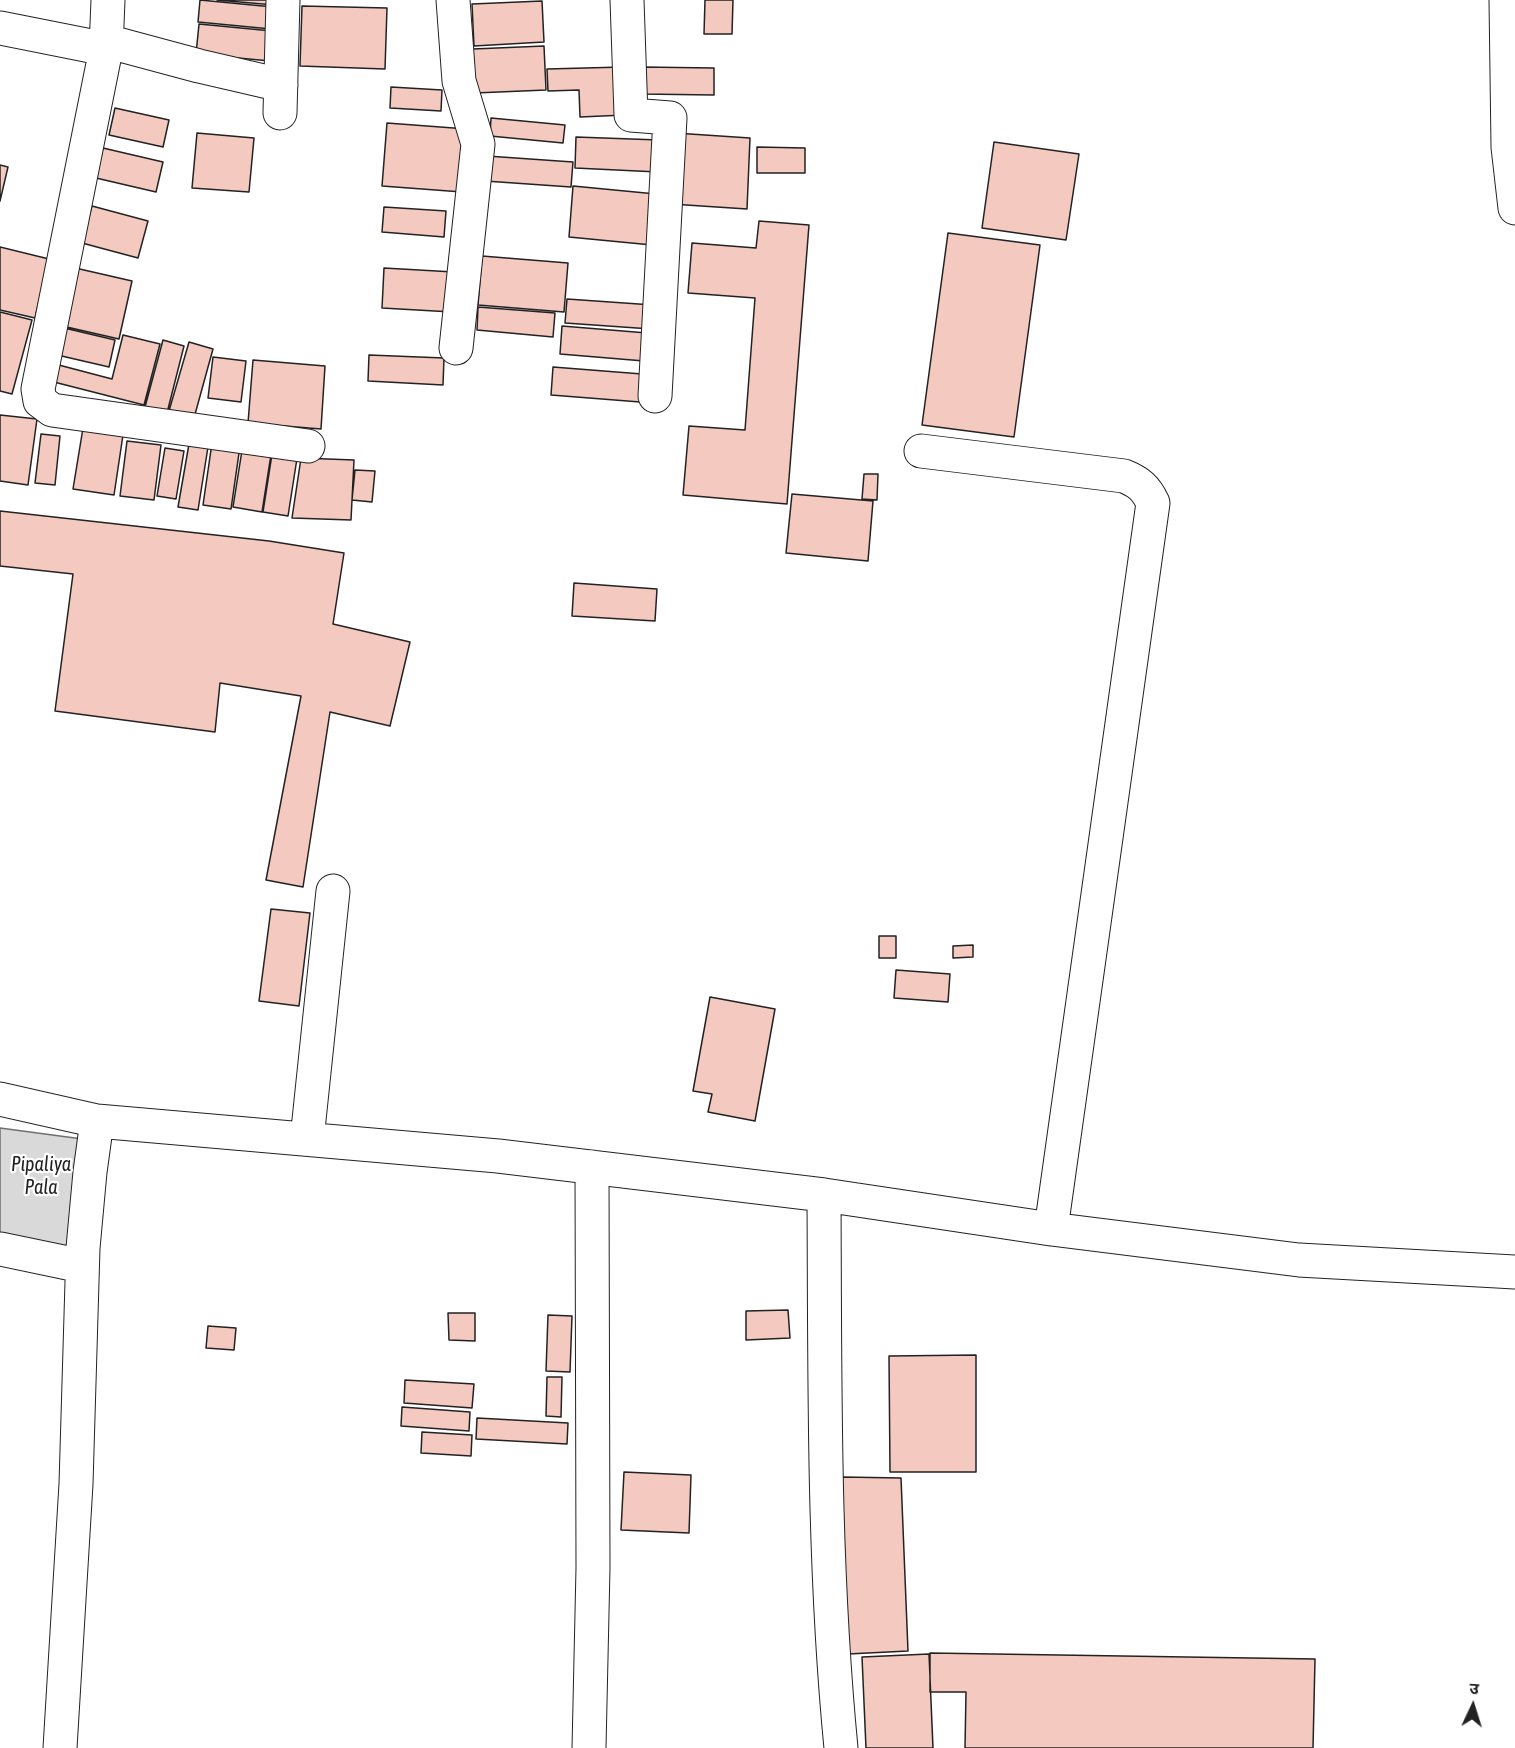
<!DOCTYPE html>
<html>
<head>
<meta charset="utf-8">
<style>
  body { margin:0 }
  #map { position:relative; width:1515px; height:1748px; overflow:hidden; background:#fff; font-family:"Asap Condensed","Noto Sans Devanagari",sans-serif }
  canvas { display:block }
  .north { position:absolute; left:1443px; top:1676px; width:60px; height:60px; -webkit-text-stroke:4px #fff; paint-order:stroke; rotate:4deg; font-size:16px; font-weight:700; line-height:24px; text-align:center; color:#222 }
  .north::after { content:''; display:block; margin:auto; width:21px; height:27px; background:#222; clip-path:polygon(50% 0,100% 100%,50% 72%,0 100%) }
</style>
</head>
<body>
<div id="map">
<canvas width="1515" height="1748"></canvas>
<div class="north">उ</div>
</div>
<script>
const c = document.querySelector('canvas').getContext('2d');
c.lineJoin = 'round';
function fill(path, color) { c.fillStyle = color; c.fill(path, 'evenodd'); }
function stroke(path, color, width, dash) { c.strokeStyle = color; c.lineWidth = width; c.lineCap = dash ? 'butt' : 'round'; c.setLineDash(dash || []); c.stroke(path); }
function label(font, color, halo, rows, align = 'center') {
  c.font = font + ' "Asap Condensed",sans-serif'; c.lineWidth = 4.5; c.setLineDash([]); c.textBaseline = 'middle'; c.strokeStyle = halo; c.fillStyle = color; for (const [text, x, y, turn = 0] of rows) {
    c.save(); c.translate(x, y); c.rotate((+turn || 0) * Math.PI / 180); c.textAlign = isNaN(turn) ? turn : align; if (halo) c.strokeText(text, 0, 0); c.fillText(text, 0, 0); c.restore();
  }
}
const water = new Path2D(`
  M0 1128 90 1140 64 1279 0 1265Z`);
fill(water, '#d9d9d9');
stroke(water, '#6f6f6f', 1.5);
const building = new Path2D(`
  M200 0 273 7 271 29 198 22Z
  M217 0H274V5Z
  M705 0H733L732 34H704Z
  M542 1 544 42 474 46 472 4Z
  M302 6 387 8 385 69 300 66Z
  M199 24 272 31 270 61 196 54Z
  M544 46 546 90 475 93 473 49Z
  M623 67 625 115 580 117 579 90 548 91 547 69Z
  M642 67 714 68V95L641 94Z
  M391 87 442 90 441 111 390 108Z
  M115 108 169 120 163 147 109 135Z
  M491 118 565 125 563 143 490 136Z
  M387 123 467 129 462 192 382 186Z
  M197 133 254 138 249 192 192 188Z
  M675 133 750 138 747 209 671 204Z
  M576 137 659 140 658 172 575 168Z
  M994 142 1079 154 1066 240 982 228Z
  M757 147 805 148V173H757Z
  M103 148 163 162 156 192 96 178Z
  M487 156 573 162 571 187 485 181Z
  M0 165 8 167 0 201Z
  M573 186 656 194 652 245 569 237Z
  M92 206 148 221 138 258 82 243Z
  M384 207 446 211 444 237 382 232Z
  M759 221 809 225 787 504 683 495 689 426 745 430 755 298 688 293 692 243 756 248Z
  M948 233 1040 245 1014 437 922 425Z
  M0 247 49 259 35 318 0 310Z
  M482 256 568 263 564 312 478 305Z
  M71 267 132 281 119 339 58 325Z
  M384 268 454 272 452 312 382 308Z
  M567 299 653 305 651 329 565 323Z
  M478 307 555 313 553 337 477 330Z
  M0 312 32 320 12 394 0 391Z
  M562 326 647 333 644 361 560 354Z
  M60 327 115 340 109 367 53 354Z
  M123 335 160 344 144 405 50 381 55 364 112 379Z
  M163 340 184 346 167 413 145 407Z
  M189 342 213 349 194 418 169 411Z
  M369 355 444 358 443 385 368 381Z
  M213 357 246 361 241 402 208 398Z
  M253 360 325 366 321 429 248 423Z
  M553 367 642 374 640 402 551 395Z
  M0 415 37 419 28 485 0 481Z
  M83 428 123 435 114 495 73 489Z
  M41 434 60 436 55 485 35 483Z
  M127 441 161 445 154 500 120 496Z
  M212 443 240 446 231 509 203 505Z
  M189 444 208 447 198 510 178 507Z
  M243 444 272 448 262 512 233 507Z
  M165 448 184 451 176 499 157 496Z
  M273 448 298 452 288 516 263 512Z
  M301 458 354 460 351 520 292 518Z
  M355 470 375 471 372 502 352 500Z
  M864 474H878L877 500 862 499Z
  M792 494 873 501 868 561 786 553Z
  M0 511 269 541 344 553 333 624 410 642 390 726 330 712 303 887 266 880 301 696 220 683 215 732 55 711 73 574 0 566Z
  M574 583 657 589 655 621 572 616Z
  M271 909 310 913 299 1006 259 1001Z
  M879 936H896V958H879Z
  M973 945V957L953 958V946Z
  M896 970 950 974 948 1002 894 998Z
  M710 997 775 1009 755 1121 708 1112 712 1094 693 1091Z
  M788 1310 790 1338 746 1340V1311Z
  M448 1313H475V1341L449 1340Z
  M548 1315 572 1316 570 1372 546 1371Z
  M208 1326 236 1328 234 1350 206 1348Z
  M976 1355V1472H890L889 1356Z
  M547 1377H562L561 1417 546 1416Z
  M405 1380 474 1384 472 1408 404 1403Z
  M402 1407 470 1412 469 1431 401 1426Z
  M477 1418 568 1423 567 1444 476 1439Z
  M422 1432 472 1435 471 1456 421 1453Z
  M624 1472 691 1475 689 1533 621 1530Z
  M842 1477 901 1478 908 1651 848 1654Z
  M930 1653 1315 1659 1313 1748H965L966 1692H930Z
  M929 1654 933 1748H866L862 1657Z`);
fill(building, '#f3c9c0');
stroke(building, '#222', 1.5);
const minor = new Path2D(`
  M453 0 459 81 478 144 456 348
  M627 0 631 115 670 118 655 396
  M1506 0 1508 147 1515 208
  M0 28 106 49 108 0
  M106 41 199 66 281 85
  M106 49 38 389 40 401 52 410 308 446
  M280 113 283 0
  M921 451 1124 476C1139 482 1146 488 1153 503L1051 1229
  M0 1099 97 1121 498 1156 824 1195 1051 1229 1299 1260 1515 1272
  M307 1139 333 891
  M824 1195C825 1380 823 1564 841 1748
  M0 1249 82 1266
  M60 1748 76 1484 83 1248 90 1172 97 1121
  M589 1748 593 1568 592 1167`);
stroke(minor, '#222', 35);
stroke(minor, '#fff', 33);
label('italic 20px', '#222', '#fff', [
  ["Pipaliya",41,1165],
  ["Pala",41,1188]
]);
</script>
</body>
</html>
